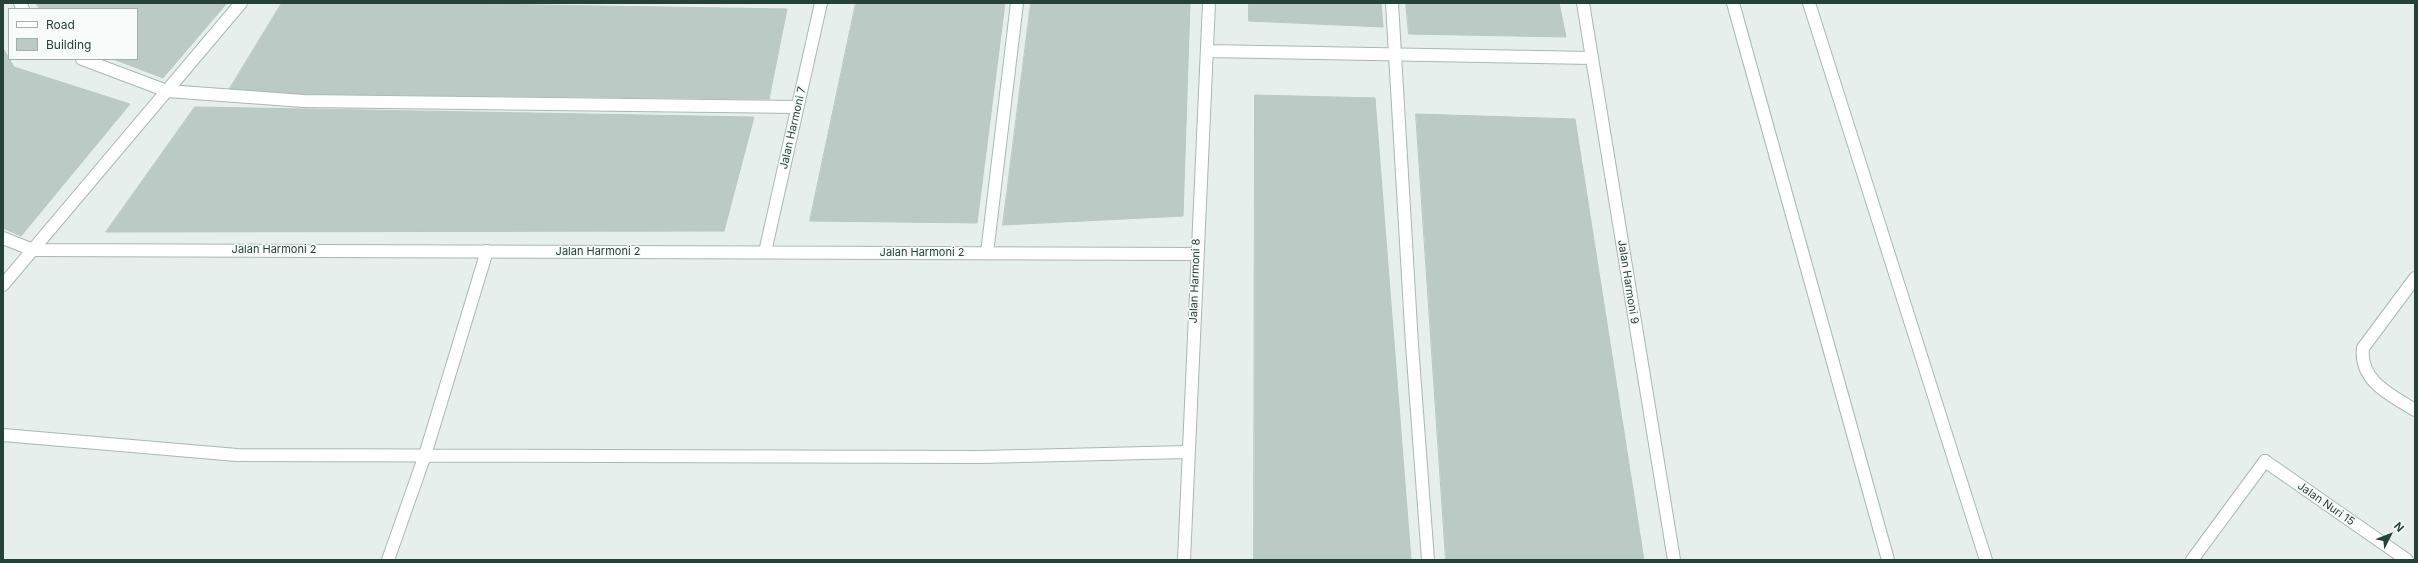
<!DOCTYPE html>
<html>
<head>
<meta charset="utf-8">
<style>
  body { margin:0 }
  #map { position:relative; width:2418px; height:563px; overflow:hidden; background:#e6efeb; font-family:Inter,sans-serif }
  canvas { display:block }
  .frame { position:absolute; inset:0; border:4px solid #24423a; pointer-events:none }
  .legend { position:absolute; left:8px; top:8px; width:130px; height:52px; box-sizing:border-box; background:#f7fbf9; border:1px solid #a3b1ad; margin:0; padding:5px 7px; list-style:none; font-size:12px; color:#24423a }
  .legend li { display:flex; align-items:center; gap:8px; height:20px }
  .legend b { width:20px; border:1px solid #a3b1ad }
  .north { position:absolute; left:2370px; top:515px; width:40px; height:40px; -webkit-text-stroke:3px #f7fbf9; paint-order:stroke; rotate:48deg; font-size:11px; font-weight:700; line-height:16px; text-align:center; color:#24423a }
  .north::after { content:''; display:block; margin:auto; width:14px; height:18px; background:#24423a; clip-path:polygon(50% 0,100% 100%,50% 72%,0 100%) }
</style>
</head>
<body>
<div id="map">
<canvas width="2418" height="563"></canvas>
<div class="frame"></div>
<ul class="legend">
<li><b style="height:5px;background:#fff"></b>Road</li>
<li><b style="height:11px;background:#bbcac4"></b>Building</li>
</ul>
<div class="north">N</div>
</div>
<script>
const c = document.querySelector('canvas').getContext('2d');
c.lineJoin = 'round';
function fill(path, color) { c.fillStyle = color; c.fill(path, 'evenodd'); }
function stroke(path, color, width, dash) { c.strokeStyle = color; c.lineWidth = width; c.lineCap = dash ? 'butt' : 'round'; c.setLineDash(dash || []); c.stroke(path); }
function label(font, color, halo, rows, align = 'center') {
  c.font = font + ' Inter,sans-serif'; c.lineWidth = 3; c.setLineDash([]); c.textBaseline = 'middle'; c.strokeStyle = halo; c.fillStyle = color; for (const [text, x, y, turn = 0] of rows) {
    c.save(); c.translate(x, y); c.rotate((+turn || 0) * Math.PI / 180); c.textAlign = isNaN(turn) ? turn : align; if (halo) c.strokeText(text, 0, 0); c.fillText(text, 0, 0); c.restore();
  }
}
const building = new Path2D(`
  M36 3H227L163 78 113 59H137V9H40Z
  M282 3H418L787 9 769 99 227 93Z
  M856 3H1005L977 223 810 221Z
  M1031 3H1190L1183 216 1003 225Z
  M1249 3H1381L1383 27 1249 21Z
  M1406 3H1559L1566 37 1409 34Z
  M3 48 14 67 130 104 21 236 3 228Z
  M1255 95 1375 98 1411 560H1254Z
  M195 107 754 117 724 231 106 232Z
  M1416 114 1575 119 1644 560H1446Z`);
fill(building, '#bbcac4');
stroke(building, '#b8c9c2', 1);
const lane = new Path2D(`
  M20 3 23 9
  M1392 3 1412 345 1428 560
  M82 59 167 91 304 101 797 107
  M987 253 1017 3
  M2415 278 2363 348C2359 381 2391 395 2415 410
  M3 285 241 3
  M3 435 237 455 980 457 1188 452
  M388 560 425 455 487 251
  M2192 560 2265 461`);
const street = new Path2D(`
  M1583 3 1674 560
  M1207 51 1592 58
  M3 238 33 250 1196 254
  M765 252 821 3
  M2265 461 2407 560
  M1184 560 1209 3`);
const secondary = new Path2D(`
  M1733 3 1888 560
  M1809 3 1986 560`);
stroke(lane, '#a8b8b2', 14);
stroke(street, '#a8b8b2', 14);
stroke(secondary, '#a4bbb3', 14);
stroke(lane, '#fff', 12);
stroke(street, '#fff', 12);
stroke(secondary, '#fff', 12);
label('11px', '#24423a', '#f7fbf9', [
  ["Jalan Harmoni 7",793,128,-77],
  ["Jalan Harmoni 2",274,250],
  ["Jalan Harmoni 2",598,252],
  ["Jalan Harmoni 2",922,253],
  ["Jalan Harmoni 8",1195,281,-88],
  ["Jalan Harmoni 9",1628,282,81],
  ["Jalan Nuri 15",2326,504,35]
]);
</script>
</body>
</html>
